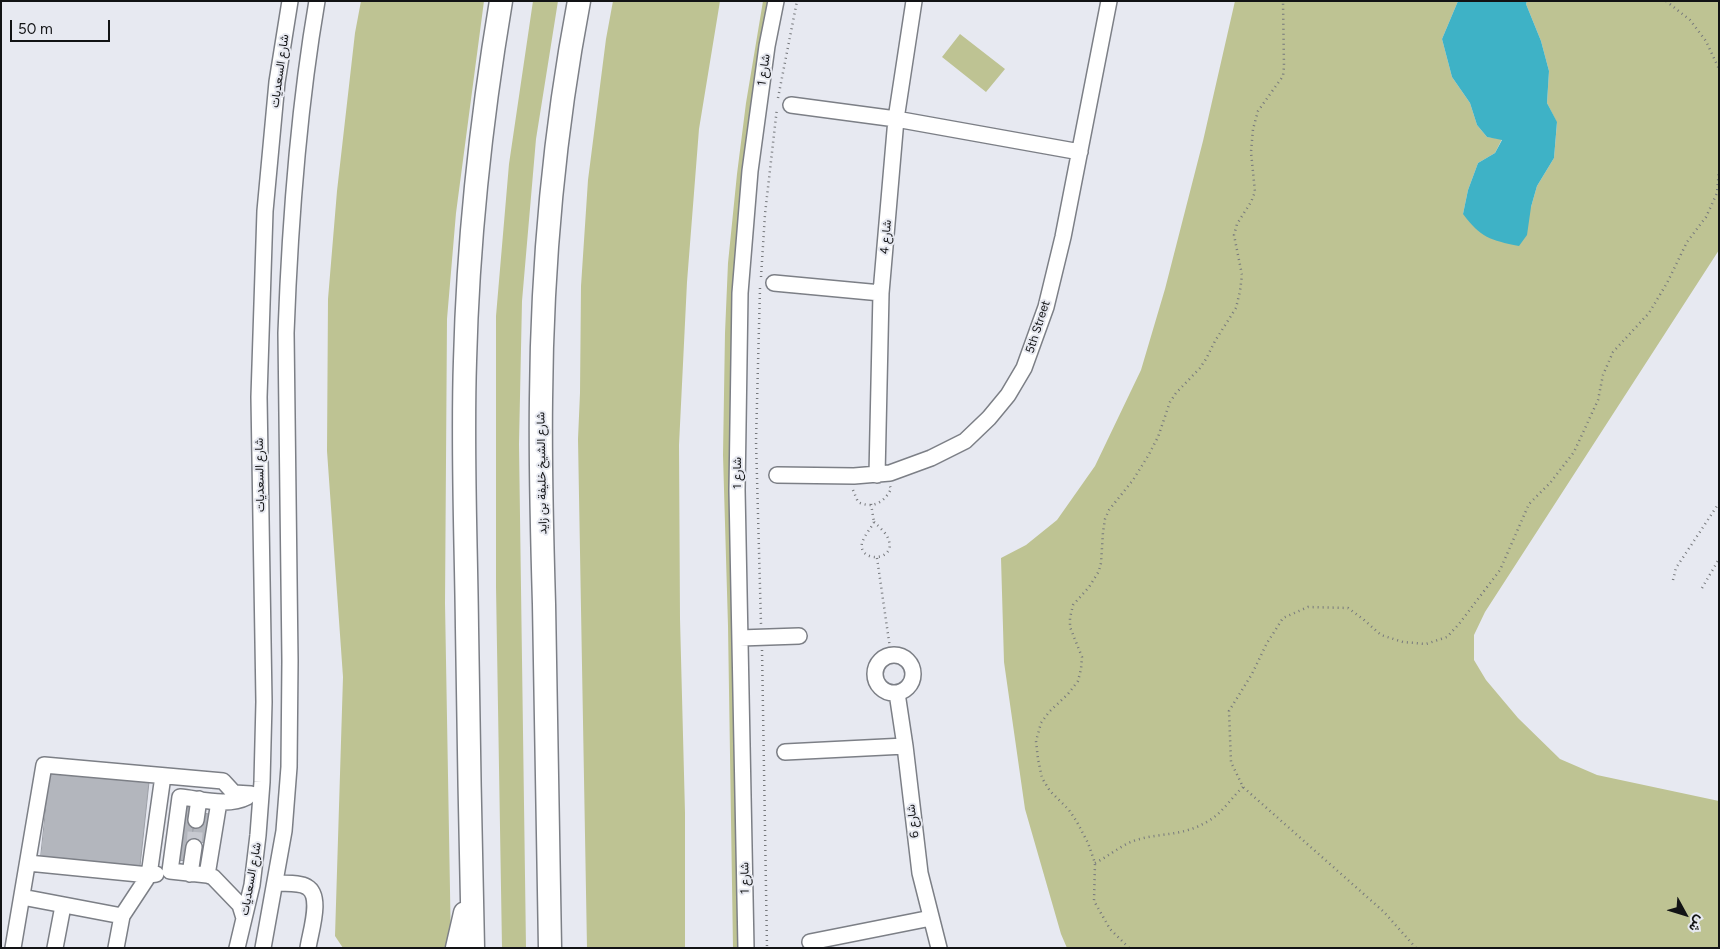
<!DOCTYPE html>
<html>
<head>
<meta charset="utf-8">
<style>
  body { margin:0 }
  #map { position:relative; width:1720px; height:949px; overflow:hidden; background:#e7e9f1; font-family:Figtree,Vazirmatn,sans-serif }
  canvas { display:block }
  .frame { position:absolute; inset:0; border:2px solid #121315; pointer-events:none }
  .north { position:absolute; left:1660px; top:889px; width:50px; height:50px; -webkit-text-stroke:4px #e7e9f1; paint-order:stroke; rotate:129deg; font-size:14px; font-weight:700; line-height:20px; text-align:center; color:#121315 }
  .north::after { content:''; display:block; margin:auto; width:18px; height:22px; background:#121315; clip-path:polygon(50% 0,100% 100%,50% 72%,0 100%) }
  .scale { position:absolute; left:10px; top:20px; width:100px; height:22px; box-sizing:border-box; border:2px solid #121315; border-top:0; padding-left:6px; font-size:15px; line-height:18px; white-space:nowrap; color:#121315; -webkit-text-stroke:4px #e7e9f1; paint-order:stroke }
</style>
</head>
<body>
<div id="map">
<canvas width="1720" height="949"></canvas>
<div class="frame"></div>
<div class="north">ش</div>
<div class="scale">50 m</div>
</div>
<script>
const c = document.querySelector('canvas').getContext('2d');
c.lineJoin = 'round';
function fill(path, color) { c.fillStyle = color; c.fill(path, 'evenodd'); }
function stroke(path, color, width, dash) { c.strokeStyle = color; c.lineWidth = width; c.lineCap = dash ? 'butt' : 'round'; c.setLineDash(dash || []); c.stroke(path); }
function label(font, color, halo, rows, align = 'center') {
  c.font = font + ' Figtree,Vazirmatn,sans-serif'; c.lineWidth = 4; c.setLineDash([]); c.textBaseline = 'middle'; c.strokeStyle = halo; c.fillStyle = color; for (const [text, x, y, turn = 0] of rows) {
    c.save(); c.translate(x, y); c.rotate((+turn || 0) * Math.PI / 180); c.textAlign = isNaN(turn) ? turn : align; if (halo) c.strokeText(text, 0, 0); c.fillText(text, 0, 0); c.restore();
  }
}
fill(new Path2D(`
  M361 1H484L456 213 447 319 445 603 451 948H343L335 936 343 677 327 451 328 299 337 191 355 33Z
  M533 1H558L536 139 522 301 519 444 526 948H502L496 587V316L509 164Z
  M613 1H720L699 129 687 282 679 445 680 619 685 813V948H587L578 439 580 393 581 286 588 180 606 39Z
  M763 1H770L733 294 731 407V502L740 948H733L728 626 723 455 725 333 728 263 737 174 746 103Z
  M1235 1H1458L1442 39 1452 77 1470 103 1477 125 1487 137 1502 139 1495 153 1478 163 1468 190 1463 214 1531 207 1537 186 1554 158 1557 123 1547 103 1549 71 1541 41 1526 4 1527 1H1719V250L1485 612 1474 635V660L1486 680 1518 718 1560 759 1597 775 1719 801V948H1067L1061 934 1025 809 1004 662 1001 558 1026 545 1057 520 1095 466 1141 370 1165 289 1203 141Z
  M960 34 1005 69 986 92 942 57Z`), '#bec393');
fill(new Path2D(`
  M1458 1H1527L1526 4 1541 41 1549 71 1547 103 1557 122 1554 158 1537 186 1531 207 1527 235 1519 246C1490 240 1481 238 1463 214L1468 190 1478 163 1495 153 1502 140 1487 137 1477 125 1470 103 1452 77 1442 39Z`), '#3eb2c6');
const building = new Path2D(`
  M50 772 149 782 140 866 41 857Z
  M182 804 196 806 189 861 176 860Z
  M196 812 209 814 205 843 192 841Z`);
fill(building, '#b3b6bd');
stroke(building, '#9c9fa6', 1);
stroke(new Path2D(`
  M194 847 196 820`), '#c7c9d0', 15, [15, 8]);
const minor = new Path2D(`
  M791 105 896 119 1080 152
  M774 283 881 293
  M777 475 854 476 890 473 931 458 965 441 989 418 1008 395 1024 368 1046 307 1063 237 1109 1
  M877 475 881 293 896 119 914 1
  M740 638 799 636
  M875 674a19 19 0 1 1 38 0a19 19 0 1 1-38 0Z
  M897 693 905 746 920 873 939 948
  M785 752 905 746
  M196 820 199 799
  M28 863 149 875 156 874
  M190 874 194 847
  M207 875 219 802
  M276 883C285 884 299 882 307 887 323 896 310 933 308 948
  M22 897 122 916
  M244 918 240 905 213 877 207 875 170 871 180 797C201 799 228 807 247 797
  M810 942 931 918
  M13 948 44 765 223 781 234 793 251 794
  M55 948 63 906
  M116 948 122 916 149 875 163 776
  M237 948 252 885 258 835 262 782 264 702 259 397 265 211 277 82 290 1
  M263 948 284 831 289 767 290 661 286 333C290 222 298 111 317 1
  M746 948 737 490 740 293 750 171 767 46 776 1`);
const highway = new Path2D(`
  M457 948 465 913
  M473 948C470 841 469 735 467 628 466 539 462 450 465 361 468 240 481 120 501 1
  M550 948C548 833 546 719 544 604 542 536 540 468 541 399 542 267 554 132 579 1`);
stroke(minor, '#7c7f86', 18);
stroke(highway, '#7c7f86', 25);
stroke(new Path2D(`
  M1666 1 1690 20 1706 41 1719 69
  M778 98 797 1
  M761 277 765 214 777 108
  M760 288 756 441 761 624
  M853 490 858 502C872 509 884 503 891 489L890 486
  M871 504 874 522
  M874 522C879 527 887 533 889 541 895 562 858 562 862 543 864 536 871 528 874 522Z
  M877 558 891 655
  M1673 580 1676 568 1719 503
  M1702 588 1719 559
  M762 650 767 948
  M1095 863C1109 856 1121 845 1136 840 1163 832 1183 837 1210 820 1223 812 1232 797 1243 787
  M1129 948 1110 929 1094 901 1095 863 1088 843 1077 822 1069 810 1050 791 1042 778 1038 759 1036 741 1041 723 1049 712 1068 694 1078 681 1081 669 1082 657 1070 627V618L1073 605 1089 587 1099 571 1101 563 1103 532 1105 519 1109 510 1133 480 1148 456 1158 437 1170 402 1176 393 1200 368 1206 359 1215 341 1236 308 1240 291 1242 275 1234 235 1237 224 1251 202 1255 192 1251 152 1253 129 1258 111 1283 76 1284 67 1283 1
  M1416 948 1384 912 1243 787 1231 762 1229 711 1252 674 1267 643 1283 618 1308 607 1348 608 1363 619 1381 635 1403 642 1426 644 1447 637 1459 624 1500 570 1529 504 1550 483 1574 452 1598 400 1603 375 1613 352 1649 313 1667 283 1687 242 1706 217 1717 193 1719 170`), '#76787c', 2.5, [1, 4]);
stroke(minor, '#fff', 15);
stroke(highway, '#fff', 22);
label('12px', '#121315', '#e7e9f1', [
  ["شارع 1",764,70,-82],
  ["شارع السعديات",280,71,-82],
  ["شارع 4",886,237,-85],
  ["5th Street",1038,327,-72],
  ["شارع الشيخ خليفة بن زايد",542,473,-91],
  ["شارع 1",737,473,-90],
  ["شارع السعديات",260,475,-91],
  ["شارع 6",913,821,-97],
  ["شارع 1",745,878,-91],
  ["شارع السعديات",251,879,-80]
]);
</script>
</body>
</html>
